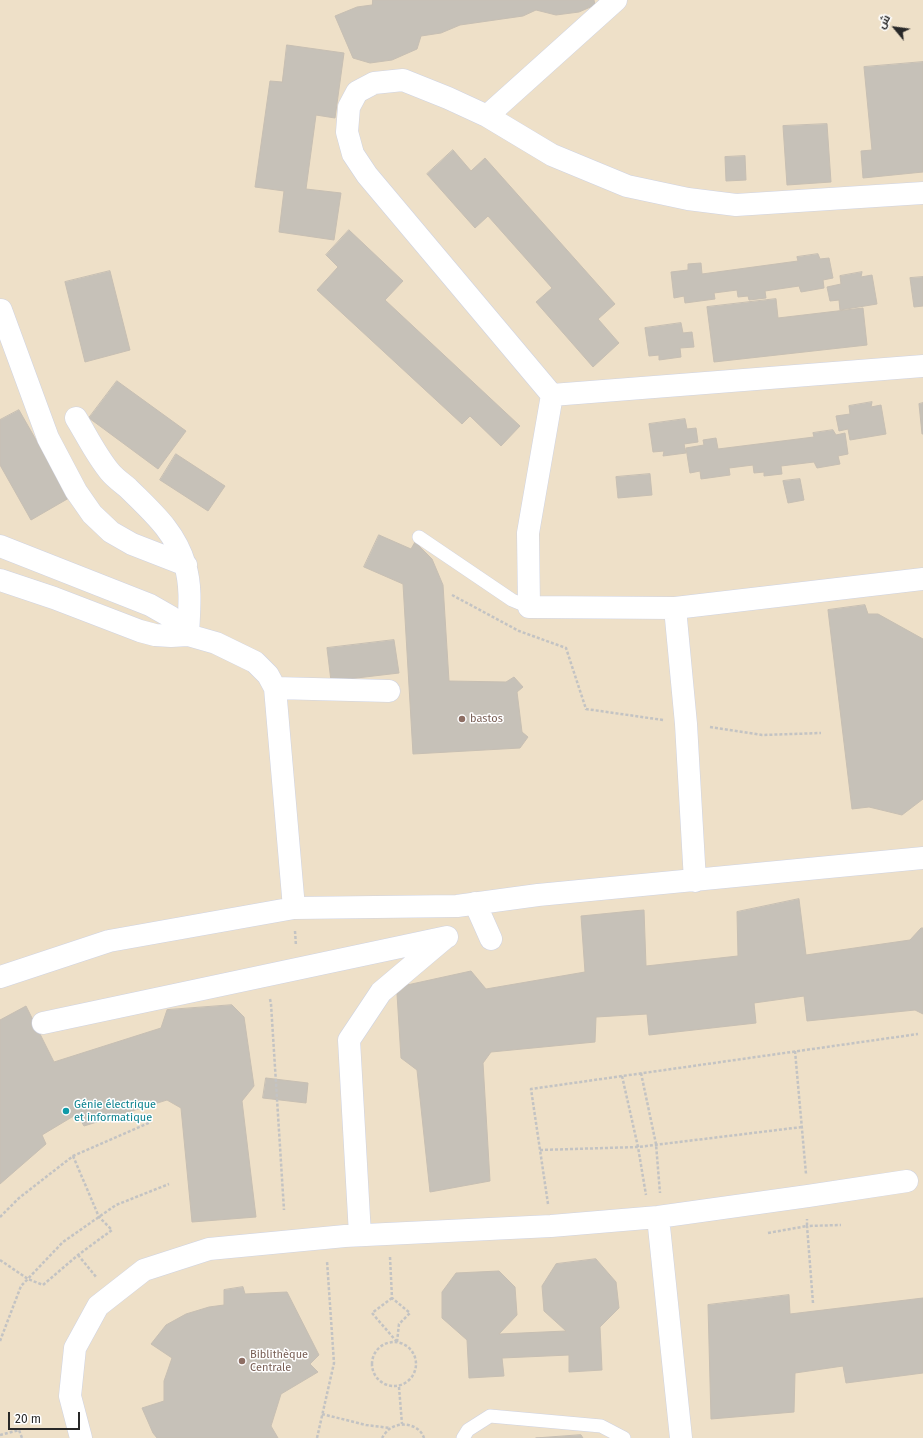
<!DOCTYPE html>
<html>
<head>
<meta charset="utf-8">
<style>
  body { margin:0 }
  #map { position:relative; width:923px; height:1438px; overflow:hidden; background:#ebe3d9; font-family:"Fira Sans",Cairo,sans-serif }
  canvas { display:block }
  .north { position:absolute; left:875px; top:8px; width:40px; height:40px; -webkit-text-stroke:3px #fff; paint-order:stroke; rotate:299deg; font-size:11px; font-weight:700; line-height:16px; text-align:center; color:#282828 }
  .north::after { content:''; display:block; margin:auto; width:14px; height:18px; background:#282828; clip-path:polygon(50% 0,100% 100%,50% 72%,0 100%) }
  .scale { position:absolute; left:8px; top:1412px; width:72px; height:18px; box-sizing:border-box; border:2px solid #282828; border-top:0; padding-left:5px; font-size:12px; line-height:14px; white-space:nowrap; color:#282828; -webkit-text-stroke:3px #fff; paint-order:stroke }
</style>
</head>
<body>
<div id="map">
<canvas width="923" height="1438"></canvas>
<div class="north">ش</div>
<div class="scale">20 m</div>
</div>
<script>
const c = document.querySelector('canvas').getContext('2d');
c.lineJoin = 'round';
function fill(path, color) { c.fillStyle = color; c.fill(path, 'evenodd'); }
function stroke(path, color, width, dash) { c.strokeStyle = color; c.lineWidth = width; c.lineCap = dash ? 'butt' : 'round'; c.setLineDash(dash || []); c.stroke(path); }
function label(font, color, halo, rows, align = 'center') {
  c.font = font + ' "Fira Sans",sans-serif'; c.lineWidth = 3; c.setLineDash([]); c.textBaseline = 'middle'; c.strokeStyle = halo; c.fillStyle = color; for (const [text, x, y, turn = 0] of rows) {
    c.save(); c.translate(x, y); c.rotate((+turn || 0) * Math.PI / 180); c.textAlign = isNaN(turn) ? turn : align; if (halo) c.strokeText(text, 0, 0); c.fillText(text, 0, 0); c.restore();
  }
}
fill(new Path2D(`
  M0 0H923V1438H0Z`), '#eee0c8');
const building = new Path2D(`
  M373 0H594L595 5 579 12 556 15 536 10 523 16 460 25 441 33 421 36 417 49 392 60 370 63 353 58 335 16 357 7 372 5Z
  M287 45 344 53 335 118 316 115 306 189 341 193 334 240 279 232 284 191 255 187 270 81 282 82Z
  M923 62V172L863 178 861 151 872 150 864 67Z
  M827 124 831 182 787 185 783 126Z
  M453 150 471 171 485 158 615 304 598 319 619 343 593 367 536 302 552 288 488 216 475 228 427 174Z
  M745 156 746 180 726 181 725 157Z
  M349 230 403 281 385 300 520 426 501 446 470 416 462 424 317 290 338 267 326 255Z
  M818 254 820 259 829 258 833 278 823 280 824 288 801 292 799 286 765 291 766 298 749 300 748 296 738 297 737 290 714 293 715 299 685 303 684 296 674 298 671 272 688 270V264L701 263 702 274 798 261 797 257Z
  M110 271 130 350 85 362 65 282Z
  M862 272 861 277 872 275 877 304 840 310 839 300 830 301 827 287 841 284 840 276Z
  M923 277V306L914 307 910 278Z
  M776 299 778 318 863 308 867 345 714 362 707 307Z
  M681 323 683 333 692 332 694 347 680 348 681 357 659 360V355L649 356 645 328Z
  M117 381 186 431 158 469 89 418Z
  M872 402 871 407 881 405 886 434 850 440 848 429 839 431 836 416 850 414 849 406Z
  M923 403V434H922L919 404Z
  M19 410 69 498 31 520 0 465V420Z
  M685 419 687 429 696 428 698 442 684 444 686 453 663 456 664 451 653 452 649 424Z
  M833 430 836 435 845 433 848 454 838 456 840 464 817 468 814 462 781 466 782 474 764 476V472L754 473 753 465 729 468 730 475 701 479 700 471 690 473 686 448 704 445 703 440 716 438 718 449 814 437 813 433Z
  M176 454 225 486 208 511 160 480Z
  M650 474 652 495 618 498 616 477Z
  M800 479 804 500 788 503 783 481Z
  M379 535 411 549 415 542 432 559 443 585 449 681 506 682 514 677 523 687 517 692 522 732 528 737 520 748 413 754 403 584 364 567Z
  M865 605 868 614H878L923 639V799L902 815 869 807 852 809 828 610Z
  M394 640 399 673 331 681 327 648Z
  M799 899 806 955 910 940 921 928H923V1014L915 1010 807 1021 804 996 754 1003 756 1023 649 1035 647 1014 596 1017 595 1042 491 1052 483 1063 490 1181 430 1192 417 1070 401 1058 397 994 407 985 471 971 486 989 585 972 581 916 632 911 644 910 646 966 738 956 737 912Z
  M232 1005 244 1017 254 1086 242 1101 256 1217 192 1222 181 1108 167 1100 84 1126 77 1114 42 1135 46 1144 0 1184V1020L26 1006 54 1062 161 1028 167 1010Z
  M266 1078 308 1083 306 1103 263 1098Z
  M596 1259 616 1282 619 1308 600 1327 602 1370 569 1372V1355L502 1358 504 1376 469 1378 467 1340 442 1318V1292L456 1273 499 1271 515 1287 517 1315 499 1334 566 1331 544 1311 542 1286 556 1264Z
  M243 1287 245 1294 287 1292 319 1355 310 1364 318 1372 281 1394 271 1426 278 1438H157L153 1433 142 1408 164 1401V1381L172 1358 151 1344 166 1325 186 1314 209 1307 224 1305V1290Z
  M789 1295 790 1314 923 1298V1373L846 1383 843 1366 795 1373 794 1412 711 1419 708 1305Z
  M581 1435 583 1438H536Z`);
fill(building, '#c6c1b8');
stroke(building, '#c7bfb3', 1);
const service = new Path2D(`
  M419 537 512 600 529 607
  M463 1438 468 1430 490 1416 601 1426 624 1438`);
const minor = new Path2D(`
  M487 116 616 0
  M923 193 736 205 688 199 627 186 552 155 487 116 448 98 403 80 374 83 357 92 349 107 347 132 353 154 367 175 552 395 528 533 529 607 675 608 923 579
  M1 310 48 438 76 491 92 514 111 532 132 544 186 565
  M552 395 923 366
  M76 418C87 436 96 455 110 472 115 478 122 483 128 488 152 512 175 531 185 565 192 587 189 612 188 635
  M0 546 150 605 171 617 188 635
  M0 580 54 598 140 631 155 635 171 636 188 635 216 643 255 662 268 675 275 688 294 908
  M675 608 686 724 695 881
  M275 688 389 691
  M475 903 491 939
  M0 977 109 941 294 908 457 906 538 895 923 858
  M43 1023 447 937
  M658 1217 681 1438
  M360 1235 349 1040 381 992 445 938
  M81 1438 70 1396 75 1348 98 1306 144 1270 209 1249 345 1236 551 1226 658 1217 808 1196 907 1181`);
stroke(service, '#cfd3e2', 14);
stroke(minor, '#cfd3e2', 23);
stroke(new Path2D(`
  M452 595 519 631 566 648 586 709 663 720
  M710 727 762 735 821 733
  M295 931 296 946
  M270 999 271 1004 284 1210
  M795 1051 806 1174
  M641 1073 656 1144 660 1193
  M622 1076 638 1147 646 1195
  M540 1150 638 1147 802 1127
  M548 1204 531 1089 918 1034
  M0 1217 19 1198 73 1156 151 1122
  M768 1233 807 1226V1219
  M78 1255 97 1278
  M390 1257 392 1298 410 1313 399 1324 397 1342
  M0 1260 28 1279 43 1285 78 1255 112 1230 99 1217 73 1156
  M392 1298 372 1313 397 1342
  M813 1303 807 1226 841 1225
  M0 1341 21 1286 63 1242 116 1205 169 1184
  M372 1364a22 22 0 1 1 44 0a22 22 0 1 1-44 0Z
  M399 1387 402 1424
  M322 1414 366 1425 390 1428
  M0 1435 19 1430 22 1438
  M317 1438 334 1363 327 1261
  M382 1438C384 1435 387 1430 391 1428 402 1421 420 1425 424 1438`), '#c3c3c3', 2.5, [3, 2]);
stroke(service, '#fff', 13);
stroke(minor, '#fff', 22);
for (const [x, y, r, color] of [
  [462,719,4,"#8d6e63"],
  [66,1111,4,"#0f9aa8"],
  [242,1361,4,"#8d6e63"]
]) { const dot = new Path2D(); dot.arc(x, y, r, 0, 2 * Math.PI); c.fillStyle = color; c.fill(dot); stroke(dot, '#fff', 1.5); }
label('11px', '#785e54', '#fff', [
  ["bastos",470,719],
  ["Biblithèque",250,1355],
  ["Centrale",250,1368]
], 'left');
label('11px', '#0d838f', '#fff', [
  ["Génie électrique",74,1105],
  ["et informatique",74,1118]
], 'left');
</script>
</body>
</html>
